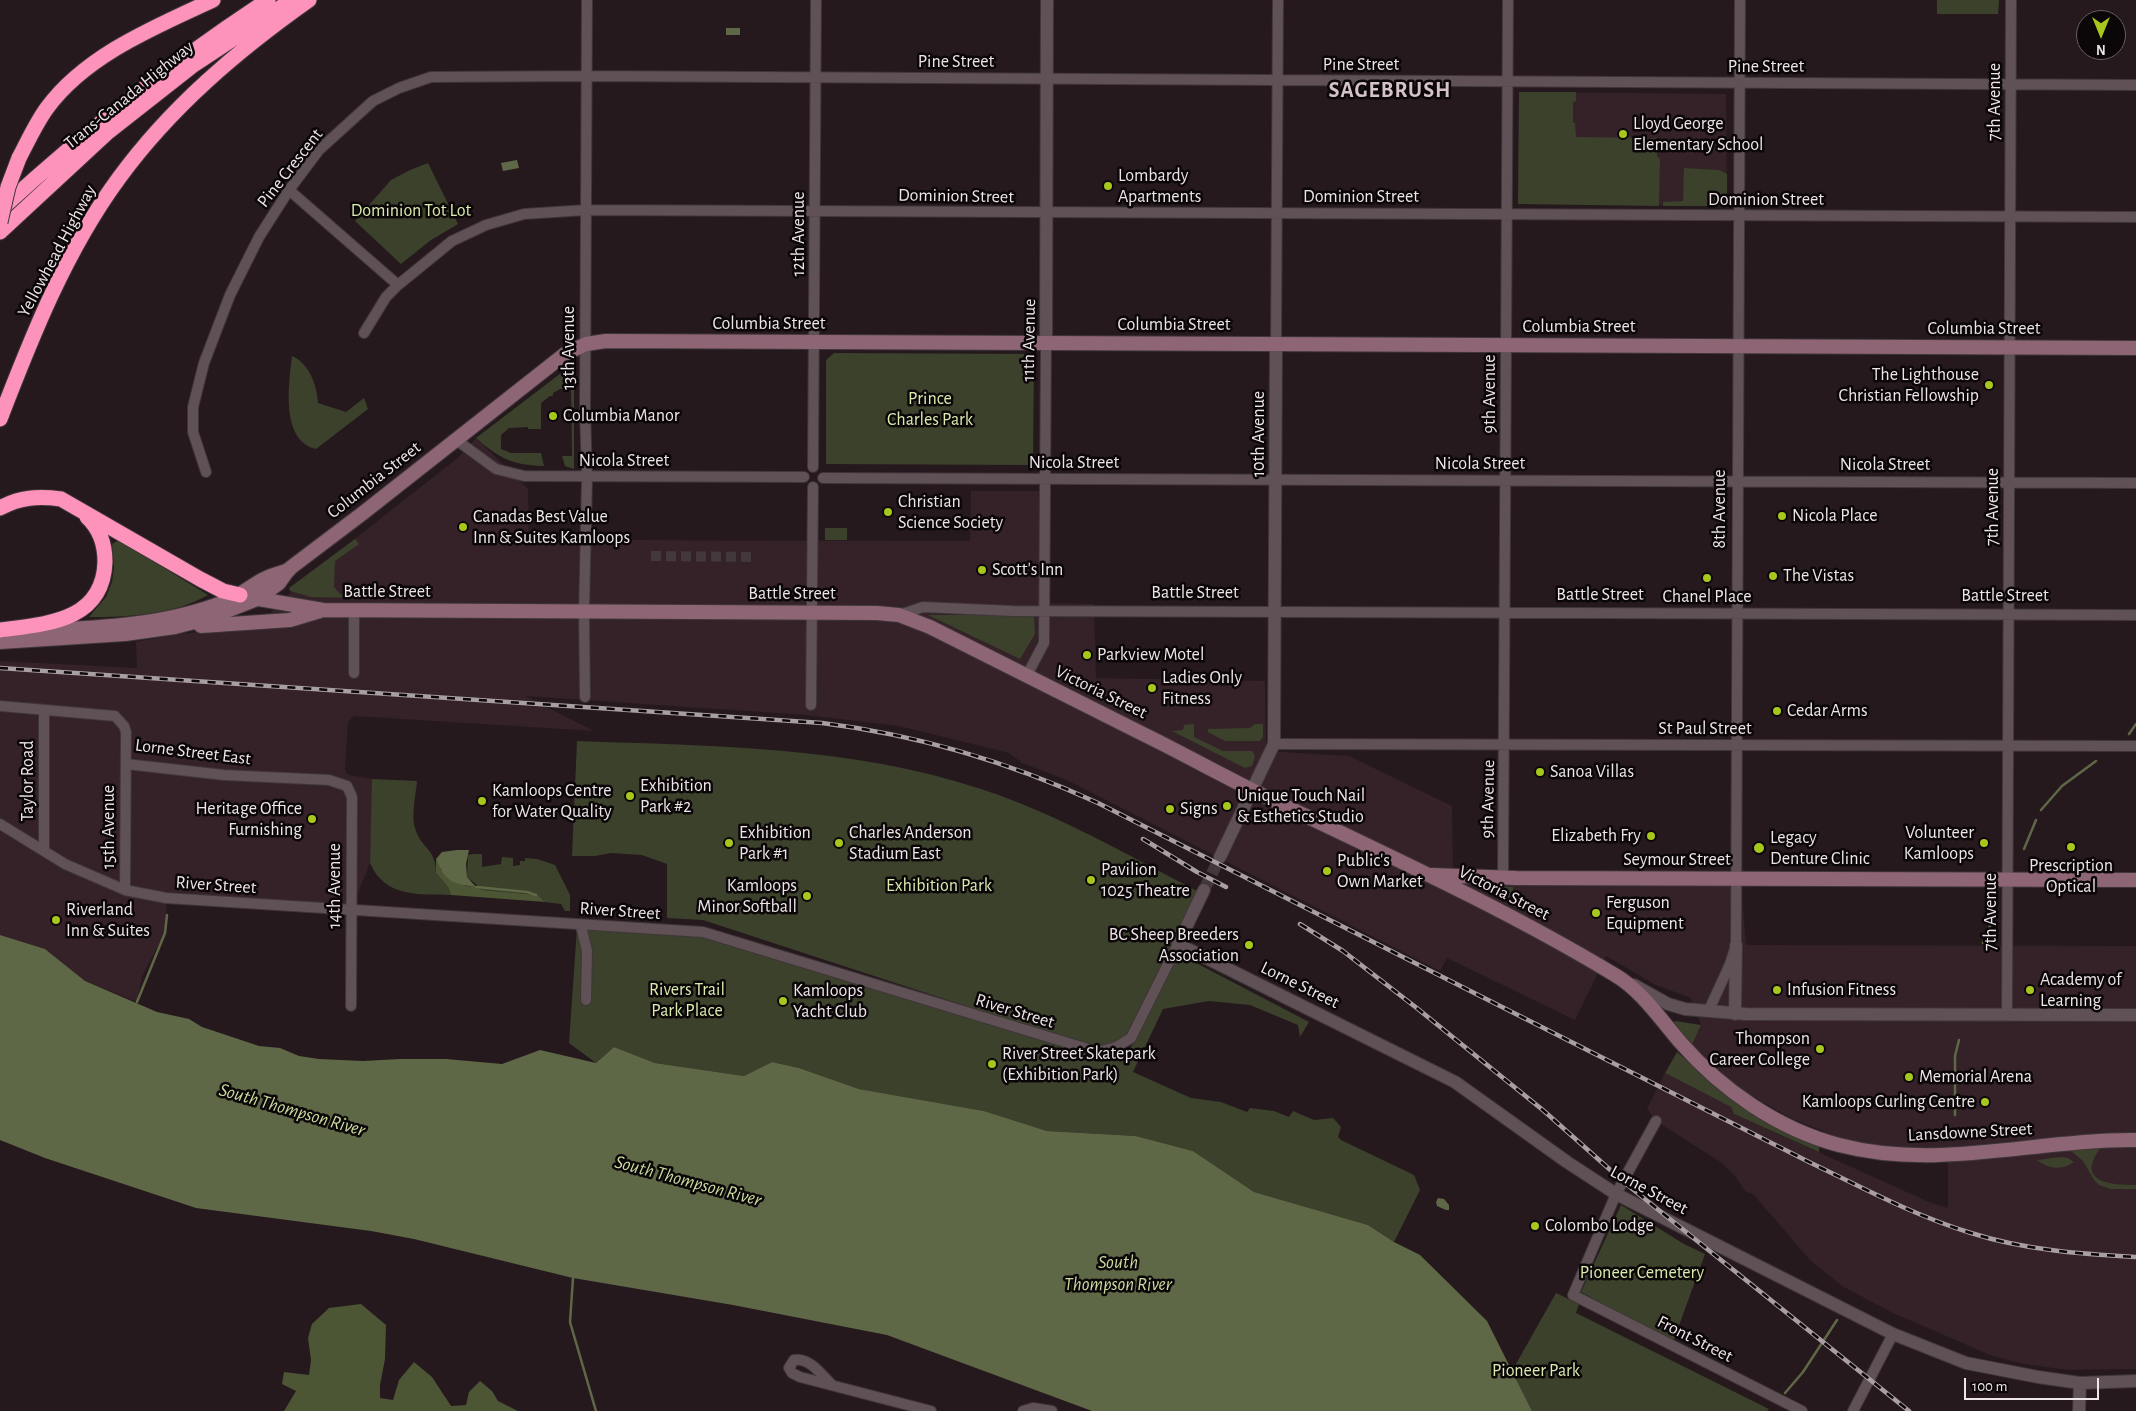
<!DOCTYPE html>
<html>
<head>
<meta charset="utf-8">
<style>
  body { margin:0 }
  #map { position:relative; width:2136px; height:1411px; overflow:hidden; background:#25191e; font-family:"Alegreya Sans",sans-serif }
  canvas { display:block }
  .north { position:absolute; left:2076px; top:10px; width:50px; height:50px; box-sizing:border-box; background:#0b0608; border:1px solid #665f62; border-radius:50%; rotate:180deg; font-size:14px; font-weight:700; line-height:20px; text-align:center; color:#eee5e8 }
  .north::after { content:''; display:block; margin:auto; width:18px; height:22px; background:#a8c71c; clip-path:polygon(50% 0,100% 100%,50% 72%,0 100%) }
  .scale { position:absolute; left:1964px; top:1378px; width:135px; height:22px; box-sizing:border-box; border:2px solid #eee5e8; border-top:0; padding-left:6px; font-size:15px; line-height:18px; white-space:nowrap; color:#eee5e8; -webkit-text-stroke:4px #0b0608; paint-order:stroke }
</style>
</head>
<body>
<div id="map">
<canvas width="2136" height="1411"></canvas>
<div class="north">N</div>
<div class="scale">100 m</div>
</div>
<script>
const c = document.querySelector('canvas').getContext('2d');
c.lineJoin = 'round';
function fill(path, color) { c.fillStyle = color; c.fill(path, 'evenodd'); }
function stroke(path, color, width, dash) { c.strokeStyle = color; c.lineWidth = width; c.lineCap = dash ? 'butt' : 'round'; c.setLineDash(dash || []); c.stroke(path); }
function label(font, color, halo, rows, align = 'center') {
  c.font = font + ' "Alegreya Sans",sans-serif'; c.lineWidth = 5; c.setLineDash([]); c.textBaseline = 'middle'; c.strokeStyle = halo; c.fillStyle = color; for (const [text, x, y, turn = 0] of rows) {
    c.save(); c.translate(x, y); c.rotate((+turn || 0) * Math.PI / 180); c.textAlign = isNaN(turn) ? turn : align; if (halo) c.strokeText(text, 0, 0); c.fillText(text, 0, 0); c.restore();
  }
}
fill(new Path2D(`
  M1519 92 1726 94 1727 206 1518 204Z
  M476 438 528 489 529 537 594 540 970 541 971 491H1041L1043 603 1094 604 1096 678 1265 681 1266 751 1349 756 1452 806 1453 869 1740 873 1746 945 2136 946V1369L2068 1370 2024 1364 1990 1355 1891 1312 1842 1286 1810 1260 1753 1194 1745 1191 1735 1176 1722 1163 1656 1121 1647 1109 1665 1073 1731 1107 1734 1114 1929 1202 1948 1208V1156L1892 1150 1842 1139 1789 1117 1740 1089 1692 1045 1701 1025 1691 998 1656 985 1606 956 1575 1020 1447 958 1440 971 1067 780 1022 763 1009 753 899 726 806 715 525 696 594 731 354 716 348 722 345 770 348 775 372 779V808L370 863 351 910 167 898 165 933 142 976 137 1002 85 981 45 949 0 935V661L137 668 136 642 171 635 259 625 289 594 357 537 459 457Z`), '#342228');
fill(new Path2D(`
  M1937 0H1999L1998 14H1937Z
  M1519 92H1576V101L1573 102V123H1575L1576 137 1657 138V156L1660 159 1659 206 1518 204Z
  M428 163 458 224 431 240 401 264 355 221 391 180 410 170Z
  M1684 168 1719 170 1727 174V206H1663V202L1683 201Z
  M834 353 1034 354 1033 465 826 464V360Z
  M292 356C309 363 317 385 318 403L346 412 364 398 368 409 316 449C280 441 289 382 292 356Z
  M565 370 574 376V469L565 466 562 456H572L571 389H560L553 393V396H550L541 403V429H528V427L509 428 501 435V449L511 453H541L544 466C512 465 500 459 476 438Z
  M825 528H847V540H825Z
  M355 539 359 544 335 561 334 587 340 594 363 596 362 598 311 597 290 591 289 588Z
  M119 540 208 595C173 615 129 617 89 617L106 597 112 582 114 568 112 544Z
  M928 615H1034L1035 634 1020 659Z
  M1194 724V737L1223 751H1252L1255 756 1252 766 1245 768 1172 731 1183 730 1184 725Z
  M1255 724H1263V737L1260 741H1225L1208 732V729L1250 728Z
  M577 741C712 746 851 746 981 789 1057 814 1126 854 1197 891L1128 1036 1097 1049 703 920 667 918V864L642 855 611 853 595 856H572Z
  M372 779 417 781C416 793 411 817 415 828 421 849 436 848 436 873L448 887 451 895C419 894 385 898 370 863Z
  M473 854H482V867L501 864 502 857 513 858V866L520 865V861H525V858L537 859 555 865 570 895V911H565L561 904 545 902 538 895 483 890 467 877 468 855Z
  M1483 887H1513V901Z
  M577 928 702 935 1099 1055 1122 1047 1126 1057 1179 952 1198 964 1309 1022 1300 1037 1298 1025 1250 1005 1209 1001 1163 1009 1133 1072 1191 1098 1221 1102 1247 1112 1250 1108 1274 1111 1289 1117 1293 1111 1314 1120 1333 1118 1341 1127 1338 1137 1341 1140 1414 1175 1420 1190 1394 1242 1368 1225 1254 1192 1193 1151 1136 1136 1047 1131 984 1111 859 1089 799 1068 772 1062 744 1076 655 1063 614 1047 596 1063 569 1043Z
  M1675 1021 1701 1025 1692 1045 1671 1026Z
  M1677 1052 1719 1088 1819 1145V1152L1734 1114 1731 1107 1665 1073Z
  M2098 1147 2099 1150C2076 1183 2113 1185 2136 1185V1189H2111L2099 1185 2094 1180 2083 1161 2070 1150Z
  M2061 1157 2068 1158 2074 1162C2061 1171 2049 1169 2037 1160Z
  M1621 1205 1684 1244 1705 1254 1673 1342 1581 1292Z
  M1556 1293 1579 1304 1576 1313 1769 1409 1767 1411H1532L1512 1371Z`), '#3b412b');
fill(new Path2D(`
  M436 859 441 870 466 886 476 887 483 890 538 895 545 902 451 895 448 887 436 873Z
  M361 1304 386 1325 385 1359 380 1385V1398L393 1400 399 1380 414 1362 432 1377 451 1406 466 1405 469 1392 480 1381 492 1391 498 1401 518 1411H284L296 1391 282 1384 284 1372 309 1375 311 1360 308 1338 312 1324 329 1308Z`), '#4c5534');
fill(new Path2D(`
  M726 28H740V35H726Z
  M517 160 519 168 503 171 501 163Z
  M457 850H469L466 864 467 877 476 887C452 884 445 881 436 859L442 852Z
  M0 935 45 949 85 981 157 1012 189 1019 202 1027 259 1046 280 1048 299 1056 319 1059 363 1061 400 1059H446L502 1064 540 1050 596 1063 614 1047 655 1063 744 1076 772 1062 799 1068 859 1089 984 1111 1047 1131 1136 1136 1193 1151 1254 1192 1368 1225 1394 1242 1420 1255 1487 1321 1532 1411H1092L887 1335 733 1305 573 1278 414 1239 371 1231 196 1208 45 1158 0 1140Z
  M1438 1198 1444 1199 1449 1205V1210H1446L1437 1206 1436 1202Z`), '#5f6846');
stroke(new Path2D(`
  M2129 734 2136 724
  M2041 810 2062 786 2096 761
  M2024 849 2036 820
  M476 887 527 892 536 895
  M1983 943 1990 926
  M137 1002 165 933 167 915
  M1955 1115V1056L1959 1040
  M573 1278 570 1322 596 1411
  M1785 1393 1803 1372 1837 1320`), '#5f6846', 2.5);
stroke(new Path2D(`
  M651 556 756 557`), '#43383c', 10, [10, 5]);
stroke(new Path2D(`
  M1204 890 1220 857`), '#43383c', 12, [12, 6]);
const minor = new Path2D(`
  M289 190 398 285
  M364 333 386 297 398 285 452 241 486 225 524 214 586 210 2136 217
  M1276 345 1278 0
  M455 439 496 469 524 476 804 477
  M813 467 816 0
  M206 472 193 432V407L204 363 230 295 259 237 289 190 319 150 373 101 399 88 431 77 586 76 2136 85
  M823 478 2136 483
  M899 615 923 607 1013 611 2136 615
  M354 673V611
  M1027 675 1044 643 1046 344
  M585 697 584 612 587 478 585 409 587 0
  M811 705 813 487
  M0 706 115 716 124 726 126 732 125 890
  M44 710V851
  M1274 744 2136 746
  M126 764 224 775 329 780 347 786 352 797 351 1006
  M0 824 65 864 125 890 166 898 703 932 1098 1052 1116 1047 1131 1038 1178 944
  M1503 878 1508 0
  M581 926 587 951 586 1000
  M1708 1012 1730 964 1736 945 1740 0
  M2007 1014 2011 0
  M1656 1121 1616 1194 1573 1295 1802 1411
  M831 1384C821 1374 809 1357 794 1360L789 1368 792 1373 800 1377 931 1411
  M1023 1411 1033 1408 1052 1411
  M1853 1411 1893 1334`);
const tertiary = new Path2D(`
  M1046 344 1047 0
  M1220 857 1274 744 1276 345
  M1204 890 1178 944 1455 1082 1567 1162 1616 1194 1893 1334 1966 1363 2038 1377 2080 1383 2136 1381
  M1634 985 1668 1004 1685 1009 1746 1014 2136 1015
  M1735 1014 1736 945
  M2079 1411 2080 1383`);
const secondary = new Path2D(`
  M253 598 323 610 877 613 899 615 930 627C1001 663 1072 698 1143 734 1182 753 1219 774 1258 793 1378 851 1501 906 1615 975 1641 990 1661 1020 1681 1043 1722 1090 1778 1129 1839 1145 1938 1171 2036 1139 2136 1140
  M201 626 290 620 320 611
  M29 631C94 628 163 626 224 602 239 597 250 586 264 579 271 575 280 573 289 570
  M0 642 125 634 175 627 206 619 257 599 279 583 289 569 363 513 565 354 586 344 606 341 2136 348
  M1432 875 1516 878 2136 880`);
const motorway = new Path2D(`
  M19 158C28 141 36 123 47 108 86 55 155 27 213 0
  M0 210C84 133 173 62 268 0
  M0 232 108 132 192 66 292 0
  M0 419C32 336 66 250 119 178 171 107 237 51 309 0
  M0 508C20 497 38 496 61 499L200 579 223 591 240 595
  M0 630C45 624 103 622 105 562 105 544 100 529 87 517`);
stroke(minor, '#3f3639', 12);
stroke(tertiary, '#3f3639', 14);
stroke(secondary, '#3f3639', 16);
stroke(motorway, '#3f3639', 17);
stroke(minor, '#5f5156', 10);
stroke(tertiary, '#5f5156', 12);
stroke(secondary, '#8e6574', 14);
stroke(motorway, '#fd93bb', 15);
const rail = new Path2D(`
  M0 668 822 723C919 735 1009 762 1098 803L1811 1163C1863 1188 1915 1216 1971 1233 2024 1250 2081 1254 2136 1257
  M1143 839 1197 872
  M1199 873 1226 887
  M1300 924 1343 951 1418 1009 1544 1111 1625 1183 1909 1411`);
stroke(rail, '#a99fa2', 4.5);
stroke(rail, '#0b0608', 2.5, [8]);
const motorwayBridge = new Path2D(`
  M0 222 8 187 19 158`);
stroke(motorwayBridge, '#3f3639', 17, []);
stroke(motorwayBridge, '#fd93bb', 15);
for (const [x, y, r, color] of [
  [1623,134,5,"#a8c71c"],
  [1108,186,5,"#a8c71c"],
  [1989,385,5,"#a8c71c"],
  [553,416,5,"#a8c71c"],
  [888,512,5,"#a8c71c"],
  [1782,516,5,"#a8c71c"],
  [463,527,5,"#a8c71c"],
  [982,570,5,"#a8c71c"],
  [1773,576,5,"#a8c71c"],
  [1707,578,5,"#a8c71c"],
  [1087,655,5,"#a8c71c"],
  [1152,688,5,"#a8c71c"],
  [1777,711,5,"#a8c71c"],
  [1540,772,5,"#a8c71c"],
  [630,796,5,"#a8c71c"],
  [482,801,5,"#a8c71c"],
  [1227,806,5,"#a8c71c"],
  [1170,809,5,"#a8c71c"],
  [312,819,5,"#a8c71c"],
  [1651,836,5,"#a8c71c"],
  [729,843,5,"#a8c71c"],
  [839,843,5,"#a8c71c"],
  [1984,843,5,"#a8c71c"],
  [2071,847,5,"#a8c71c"],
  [1759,848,6,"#a8c71c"],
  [1327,871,5,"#a8c71c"],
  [1091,880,5,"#a8c71c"],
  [807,896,5,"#a8c71c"],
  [1596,913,5,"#a8c71c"],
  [56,920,5,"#a8c71c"],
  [1249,945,5,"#a8c71c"],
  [1777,990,5,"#a8c71c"],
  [2030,990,5,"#a8c71c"],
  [783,1001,5,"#a8c71c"],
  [1820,1049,5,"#a8c71c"],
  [992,1064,5,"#a8c71c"],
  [1909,1077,5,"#a8c71c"],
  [1985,1102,5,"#a8c71c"],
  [1535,1226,5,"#a8c71c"]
]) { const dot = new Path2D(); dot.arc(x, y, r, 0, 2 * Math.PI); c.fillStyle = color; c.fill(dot); stroke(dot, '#0b0608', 2); }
label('18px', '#eee5e8', '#0b0608', [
  ["Pine Street",956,62],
  ["Pine Street",1361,65],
  ["Pine Street",1766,67],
  ["Trans-Canada Highway",129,95,-39],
  ["7th Avenue",1995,102,-90],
  ["Pine Crescent",290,168,-52],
  ["Dominion Street",956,196,1],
  ["Dominion Street",1361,197],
  ["Dominion Street",1766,200],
  ["12th Avenue",799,234,-90],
  ["Yellowhead Highway",57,251,-62],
  ["Columbia Street",769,324],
  ["Columbia Street",1174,325],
  ["Columbia Street",1579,327],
  ["Columbia Street",1984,329],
  ["11th Avenue",1029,340,-89],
  ["13th Avenue",569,348,-90],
  ["9th Avenue",1490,394,-90],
  ["10th Avenue",1259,434,-90],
  ["Nicola Street",624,461],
  ["Nicola Street",1074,463],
  ["Nicola Street",1480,464],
  ["Nicola Street",1885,465],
  ["Columbia Street",374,480,-38],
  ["7th Avenue",1993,507,-90],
  ["8th Avenue",1720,509,-90],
  ["Battle Street",387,592],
  ["Battle Street",1195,593],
  ["Battle Street",792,594],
  ["Battle Street",1600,595],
  ["Battle Street",2005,596],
  ["Victoria Street",1101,692,26],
  ["St Paul Street",1705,729],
  ["Lorne Street East",193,752,7],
  ["Taylor Road",28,781,-90],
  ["9th Avenue",1488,799,-89],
  ["15th Avenue",109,827,-90],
  ["Seymour Street",1677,860],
  ["River Street",216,885,4],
  ["14th Avenue",335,886,-90],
  ["Victoria Street",1504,893,27],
  ["River Street",620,911,4],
  ["7th Avenue",1991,912,-90],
  ["Lorne Street",1300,985,26],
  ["River Street",1015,1011,17],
  ["Lansdowne Street",1970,1132,-3],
  ["Lorne Street",1649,1190,28],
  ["Front Street",1695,1339,27]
]);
label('18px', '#eee5e8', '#0b0608', [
  ["Lloyd George",1633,124],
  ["Elementary School",1633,145],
  ["Lombardy",1118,176],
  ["Apartments",1118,197],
  ["The Lighthouse",1979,375,"right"],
  ["Christian Fellowship",1979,396,"right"],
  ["Columbia Manor",563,416],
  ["Christian",898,502],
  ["Science Society",898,523],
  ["Nicola Place",1792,516],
  ["Canadas Best Value",473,517],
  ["Inn & Suites Kamloops",473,538],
  ["Scott's Inn",992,570],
  ["The Vistas",1783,576],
  ["Chanel Place",1707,597,"center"],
  ["Parkview Motel",1097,655],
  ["Ladies Only",1162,678],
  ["Fitness",1162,699],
  ["Cedar Arms",1787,711],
  ["Sanoa Villas",1550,772],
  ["Exhibition",640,786],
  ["Park #2",640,807],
  ["Kamloops Centre",492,791],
  ["for Water Quality",492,812],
  ["Unique Touch Nail",1237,796],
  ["& Esthetics Studio",1237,817],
  ["Heritage Office",302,809,"right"],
  ["Furnishing",302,830,"right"],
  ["Signs",1180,809],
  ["Exhibition",739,833],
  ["Park #1",739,854],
  ["Charles Anderson",849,833],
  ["Stadium East",849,854],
  ["Volunteer",1974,833,"right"],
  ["Kamloops",1974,854,"right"],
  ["Elizabeth Fry",1641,836,"right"],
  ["Legacy",1770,838],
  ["Denture Clinic",1770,859],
  ["Public's",1337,861],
  ["Own Market",1337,882],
  ["Prescription",2071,866,"center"],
  ["Optical",2071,887,"center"],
  ["Pavilion",1101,870],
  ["1025 Theatre",1101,891],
  ["Kamloops",797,886,"right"],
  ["Minor Softball",797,907,"right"],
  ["Ferguson",1606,903],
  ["Equipment",1606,924],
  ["Riverland",66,910],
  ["Inn & Suites",66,931],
  ["BC Sheep Breeders",1239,935,"right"],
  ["Association",1239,956,"right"],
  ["Academy of",2040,980],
  ["Learning",2040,1001],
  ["Infusion Fitness",1787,990],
  ["Kamloops",793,991],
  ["Yacht Club",793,1012],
  ["Thompson",1810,1039,"right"],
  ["Career College",1810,1060,"right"],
  ["River Street Skatepark",1002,1054],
  ["(Exhibition Park)",1002,1075],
  ["Memorial Arena",1919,1077],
  ["Kamloops Curling Centre",1975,1102,"right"],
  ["Colombo Lodge",1545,1226]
], 'left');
label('18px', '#daebad', '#0b0608', [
  ["Dominion Tot Lot",411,211],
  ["Prince",930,399],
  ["Charles Park",930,420],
  ["Exhibition Park",939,886],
  ["Rivers Trail",687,990],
  ["Park Place",687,1011],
  ["Pioneer Cemetery",1642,1273],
  ["Pioneer Park",1536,1371]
]);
label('italic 19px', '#cbdb9e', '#0b0608', [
  ["South Thompson River",292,1110,16],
  ["South Thompson River",688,1181,15],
  ["South",1118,1262],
  ["Thompson River",1118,1284]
]);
c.letterSpacing = '1px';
label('bold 22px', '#d3c2c7', '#0b0608', [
  ["SAGEBRUSH",1390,90]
]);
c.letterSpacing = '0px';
</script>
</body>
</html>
